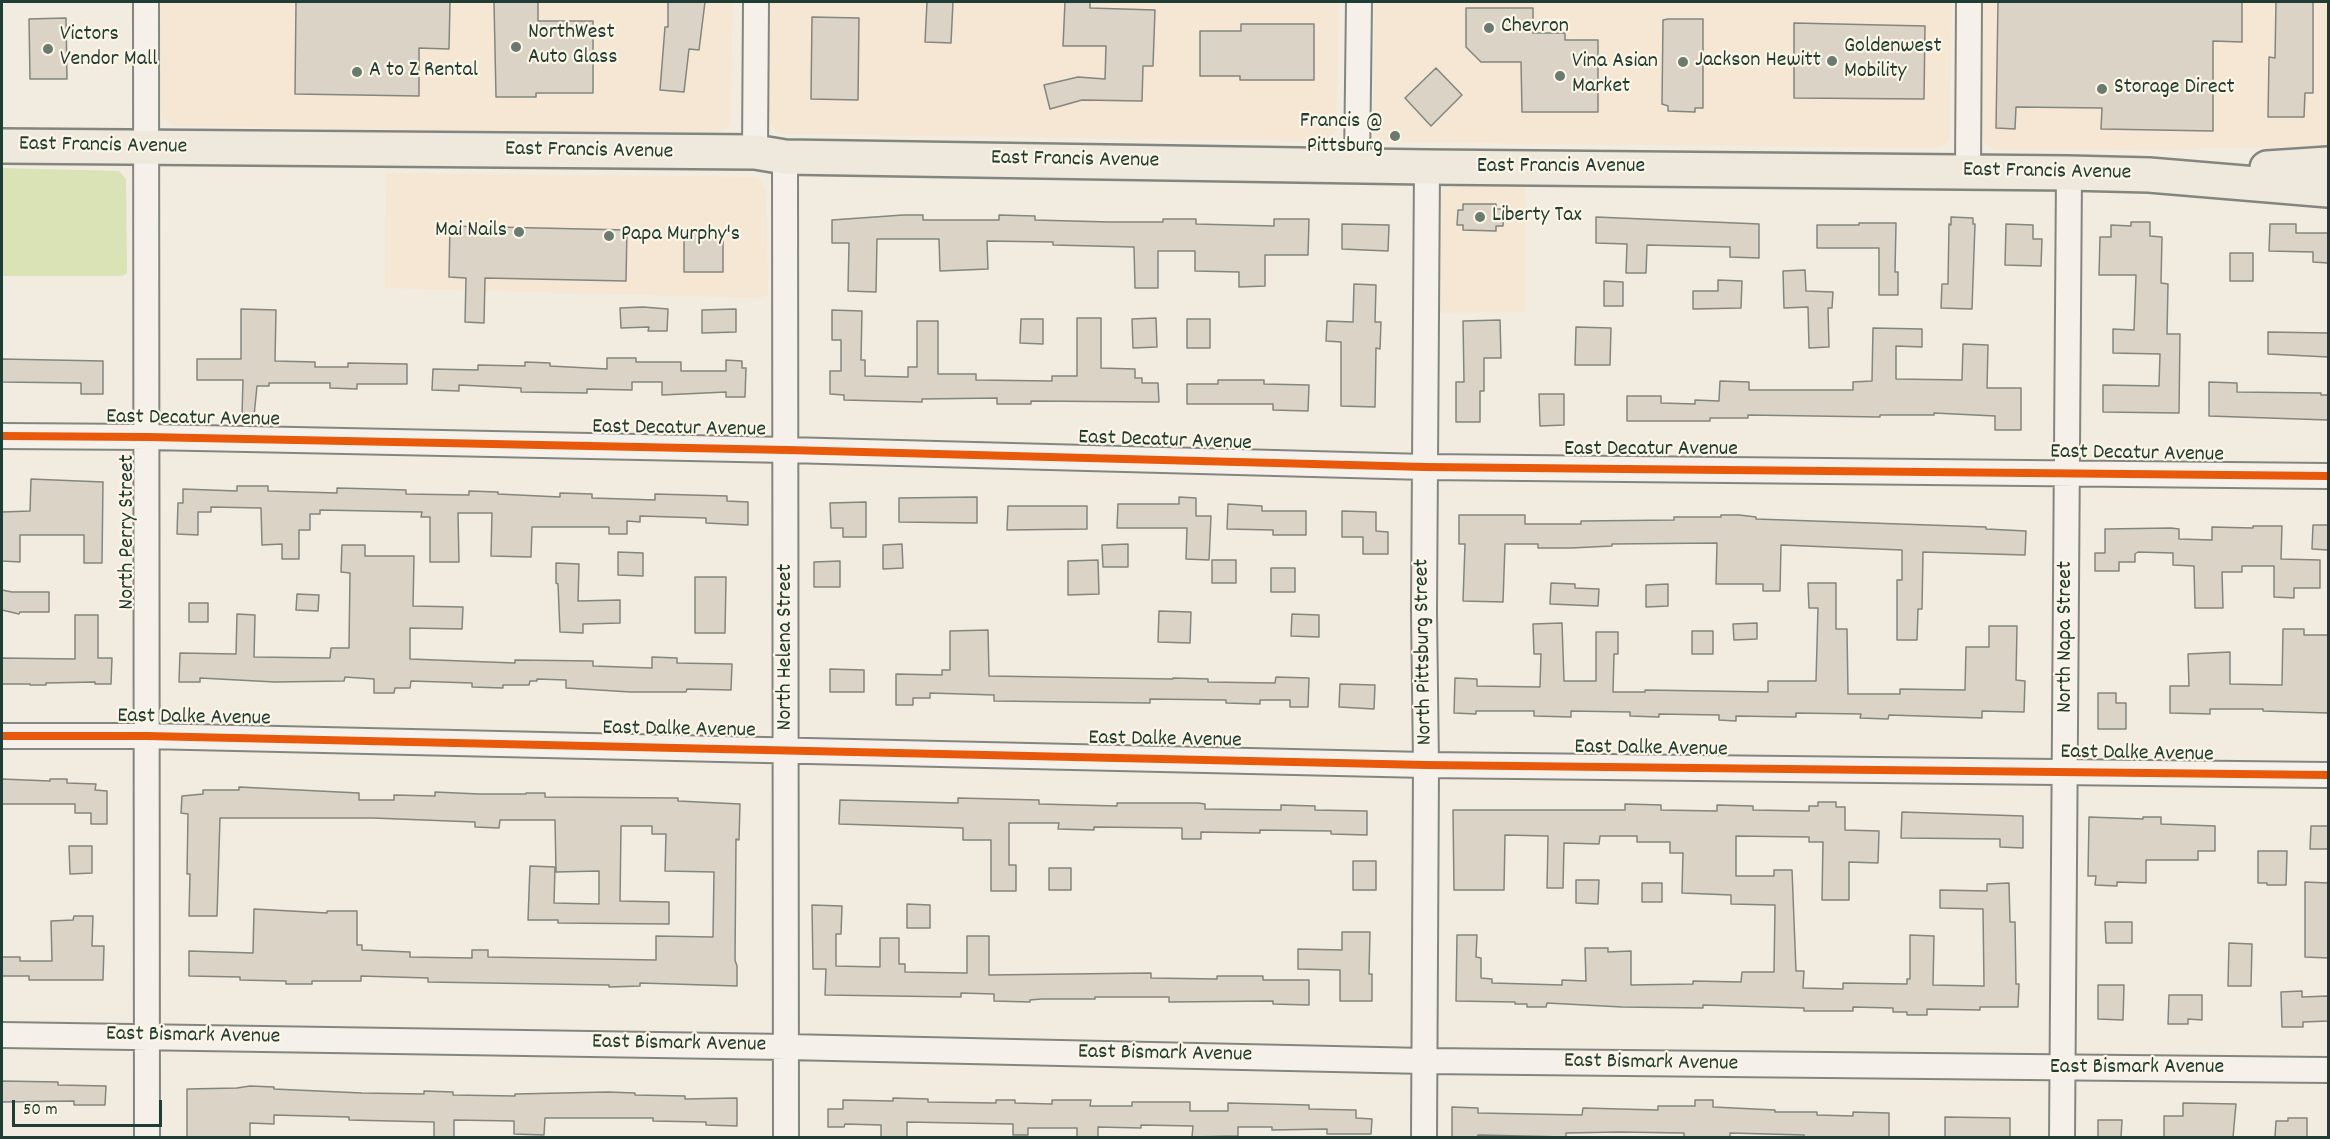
<!DOCTYPE html>
<html>
<head>
<meta charset="utf-8">
<style>
  body { margin:0 }
  #map { position:relative; width:2330px; height:1139px; overflow:hidden; background:#f2ebe0; font-family:Dekko,sans-serif }
  canvas { display:block }
  .frame { position:absolute; inset:0; border:3px solid #1f3d34; pointer-events:none }
  .scale { position:absolute; left:12px; top:1100px; width:150px; height:27px; box-sizing:border-box; border:3px solid #1f3d34; border-top:0; padding-left:8px; font-size:18px; line-height:21px; white-space:nowrap; color:#1f3d34; -webkit-text-stroke:4px #fcf5e5; paint-order:stroke }
</style>
</head>
<body>
<div id="map">
<canvas width="2330" height="1139"></canvas>
<div class="frame"></div>
<div class="scale">50 m</div>
</div>
<script>
const c = document.querySelector('canvas').getContext('2d');
c.lineJoin = 'round';
function fill(path, color) { c.fillStyle = color; c.fill(path, 'evenodd'); }
function stroke(path, color, width, dash) { c.strokeStyle = color; c.lineWidth = width; c.lineCap = dash ? 'butt' : 'round'; c.setLineDash(dash || []); c.stroke(path); }
function label(font, color, halo, rows, align = 'center') {
  c.font = font + ' Dekko,sans-serif'; c.lineWidth = 4.5; c.setLineDash([]); c.textBaseline = 'middle'; c.strokeStyle = halo; c.fillStyle = color; for (const [text, x, y, turn = 0] of rows) {
    c.save(); c.translate(x, y); c.rotate((+turn || 0) * Math.PI / 180); c.textAlign = isNaN(turn) ? turn : align; if (halo) c.strokeText(text, 0, 0); c.fillText(text, 0, 0); c.restore();
  }
}
fill(new Path2D(`
  M160 2H733L730 125 717 134 174 126 163 118 161 109Z
  M770 2H1338L1337 124 1335 132 1327 138 1317 141 782 134 777 132 769 121Z
  M1375 2H1952L1949 138 1945 145 1935 148 1387 142 1376 136 1373 124Z
  M1981 2H2328V146L2129 150 1994 149 1985 143 1980 133Z
  M386 173 756 177 761 180 766 191 768 295 760 298 385 288Z
  M1451 187H1525V312L1437 313 1439 201 1443 191Z`), '#f5e7d3');
fill(new Path2D(`
  M2 168 119 171 126 179 127 273 122 276H2Z`), '#d9e3b5');
const building = new Path2D(`
  M296 2H450L449 49 419 48V96L295 94Z
  M494 2H538V21H593V93H536V97H496Z
  M668 2H705L699 50 689 49 684 92 660 90 665 27H668Z
  M927 2H953L951 43 925 42Z
  M1065 2H1090V8L1155 10 1153 66H1143L1142 101 1082 100 1050 109 1044 85 1078 77 1105 79 1106 46H1063Z
  M1998 2H2242V42L2213 41V131L2101 129 2102 108 2016 107 2015 129 1996 128Z
  M2276 2H2313V93H2305L2304 117H2268L2269 57 2275 58Z
  M1466 8H1533V33H1565V40H1598V112H1522L1521 62H1481L1466 47Z
  M812 17 859 18 858 100 811 99Z
  M66 18 67 79H30L29 19Z
  M1668 19H1703V108H1695V112L1668 111V106L1662 104 1663 20Z
  M1794 23 1925 26 1924 99 1794 98Z
  M1241 24H1314V80H1240V76H1200V31H1241Z
  M1436 68 1462 95 1431 126 1405 98Z
  M1463 204H1496V209H1504L1503 226H1496V231L1463 230V225H1457L1458 210H1463Z
  M903 215H923V220H999V215L1035 216V220L1109 222H1163V219H1196V224L1274 226V219H1309L1308 255H1265V286L1239 287V272L1195 271V251H1158V288H1135L1134 247 1053 245V242L987 241 988 269 940 271 939 239H877L876 292 848 291 849 243H832V220Z
  M1596 217 1759 224V258L1730 257V247L1647 245 1646 273H1626L1627 244 1596 243Z
  M1951 217 1973 218V224H1975L1972 309 1941 308 1942 284H1948L1949 224 1951 225Z
  M2131 222H2150V236L2162 237 2161 283 2168 284 2167 334H2180L2179 413 2103 412V385L2159 386 2160 354 2113 353V329L2134 330 2136 275H2099L2100 237H2111V225L2131 226Z
  M1859 223H1896L1895 272H1898V295H1879V248H1817V225H1859Z
  M1342 224 1389 225 1388 251 1342 249Z
  M2006 224 2033 225V239H2042L2041 266 2005 265Z
  M2270 224H2296V233H2328V263L2313 262V252L2269 251Z
  M450 226 627 230 626 281 485 278 484 323 465 322 466 278 449 277Z
  M684 230 723 231V272H684Z
  M2230 253H2253V281H2230Z
  M1805 270 1806 291 1833 292 1832 308H1828L1829 347 1809 348 1808 307 1784 308 1783 271Z
  M1718 280 1742 281 1741 308 1693 309V291H1718Z
  M1604 281 1623 282V306H1604Z
  M1354 284 1376 285 1375 322H1381L1380 349 1376 348 1375 407 1341 406V342L1326 341 1327 321 1353 322Z
  M643 307 668 309 667 331H648L649 327 621 328 620 308Z
  M241 309 276 310 275 361 315 362V367H348V363L407 364V384H357V389L330 388V383H269V386H257L254 416H242L243 380H197V359H241Z
  M736 309V332L702 333V310Z
  M832 310 862 311 861 360H865V376L908 377V367H917V321H938V374H976V380L1052 381V376H1077V318H1101V368L1135 369V378H1142V383H1158L1159 402 1031 401V404H997V398L922 399V402L844 400V395L830 394V371H841V340H832Z
  M1156 318 1157 347 1133 348 1132 319Z
  M1021 319H1043V344L1020 343Z
  M1187 319H1210V348H1187Z
  M1500 320 1501 358H1484V391H1480V422H1456V382H1464L1463 321Z
  M1576 327 1611 328 1610 365H1575Z
  M1873 328 1922 329V347L1896 346V379L1962 380 1963 344 1988 345 1987 388H2021V430H1995V416L1934 413V415H1880V417L1748 415V418H1710V421H1627V396H1661V403L1695 404V400L1719 401 1720 381 1749 382V390H1853V382L1872 381Z
  M2268 332 2328 333V357L2268 354Z
  M607 358H636V362H681V371H726V360L742 361V368H746L745 397H726V392L662 395V382H632V390L587 389V393L521 392V388L459 385V391L432 390 433 369 478 370V365L525 366V362L550 363V366L607 369Z
  M2 359 103 361V394H81V383L2 382Z
  M1218 380H1264V384L1309 385 1308 411 1273 410V404H1187V384H1218Z
  M2209 382 2237 383V392L2321 393V395H2328V420L2209 416Z
  M1539 394H1564V425L1540 426Z
  M31 479 103 482 102 563H84V535H20V562L2 561V512L30 511Z
  M237 486H268V491L337 493V488L376 489 406 490V494L469 495V491L498 492V494L560 497V493L592 494V498L655 500V494L727 496V501L748 502V525L706 523V518L640 516V522L627 521V534H609V527H532L531 557 491 556 492 513H458L459 562H430V517H421L422 512 320 510V514H310V530H299V559H282V544L262 545 261 508 211 507V512H198V535L177 534 178 503H183V489L237 491Z
  M977 497V523L899 522V498Z
  M1179 497 1196 498V516H1211L1209 560 1186 559 1187 528H1117L1118 504H1179Z
  M866 502V537H843V528H831L830 503Z
  M1228 504 1262 506V511H1306V535H1273V530L1227 529Z
  M1008 506H1087V529L1007 530Z
  M1342 511 1376 512V531L1388 532V554H1363V537H1342Z
  M1459 515H1525V524H1581V521L1674 520V517H1721V515H1739L1756 517V519L1986 527V529L2026 531 2025 555 1923 552 1922 609H1918L1917 640H1897V580H1902V550L1781 545 1780 591H1763V584H1716L1717 543 1612 544V546L1571 548H1538V544H1505L1503 602 1463 601 1465 544H1459Z
  M2313 525H2328V550L2312 549Z
  M2253 526H2282L2281 559 2320 560V588H2294V598L2274 597V566H2242V572H2222L2223 608H2195L2194 566 2173 565V553L2138 552 2135 554V562H2119V571H2095V553H2105V529L2171 528 2179 529V539L2212 540V527L2253 528Z
  M902 544 903 568 883 569V545Z
  M1128 544V567H1103L1102 545Z
  M342 545H365V556H414L413 606 463 607 462 629 410 628V659L515 663V660L593 661V666L652 668V657L677 658V663L732 664 731 690 687 689 686 692H631L566 688V680L537 679V681H530L529 685H503V688L472 687V683L411 681 410 688H395L394 693H374V679L345 677 344 681 275 682 200 678V682H179L180 653 236 654 237 614 255 615 254 657 330 658 331 648H349L350 573 341 572Z
  M618 552 643 553V576L618 575Z
  M1098 560 1099 594 1068 595V561Z
  M1212 560H1236V583H1212Z
  M840 561V587H814V562Z
  M556 563 579 564 578 601 620 600V623L583 624V633L560 632 558 584 556 583Z
  M1271 568H1295V592H1271Z
  M695 577H726L725 633H695Z
  M1551 583 1575 584V588L1599 589 1598 606 1550 604Z
  M1808 583H1836V629H1847L1848 694H1900V689L1965 690 1966 647H1989V626H2017L2016 680 2025 681 2024 712 1982 711V718L1889 715 1888 719 1860 718 1861 714 1796 713V717L1736 716V721L1719 720V715L1659 714V717L1630 716V712L1571 711V717L1534 716V711H1476V714L1454 713 1455 678 1477 679V686L1540 687 1541 654H1534L1533 624 1562 623 1564 681H1596V632H1618V654H1614L1613 692H1645V690L1768 692V681H1816L1818 608H1809Z
  M1668 584V606L1646 607V585Z
  M2 590 12 592H49V612H20L19 614 2 610Z
  M297 594 319 595 318 611 296 610Z
  M189 603H208V622H189Z
  M1159 611 1191 612 1190 643 1158 642Z
  M1292 614 1319 615V637L1291 636Z
  M75 615H98V658H112L111 684H95V682L46 683V685H30V684H2V658L75 659Z
  M1757 623V639L1734 640 1733 624Z
  M2283 629H2304V635H2328V713L2263 711V709H2210V714L2170 713V686H2189L2188 654 2230 652V684L2282 685Z
  M988 630 989 676 1173 679V678L1208 679V682L1275 683 1276 677 1309 678 1308 707H1290V700H1260V704L1226 703V700L1150 699V703L994 701V695L930 693V698H913V705H896V674L942 675V670H950V631Z
  M1692 631H1713V654H1692Z
  M830 669 864 670V692H830Z
  M1340 684 1375 685 1374 709 1339 707Z
  M2098 693H2116V703H2126V729H2098Z
  M2 779 50 781V779H67V783L96 784 95 790 107 791V824H91V813H75V804H2Z
  M239 787 359 793V800H394V795L435 796V792L479 794H526V793H545V797L678 798V801L740 804 739 840 736 839 735 960 737 966V986L640 983V986L609 987V985L428 982V978L361 976V981H312V984H286V981L240 980V977L189 976V951L253 953 254 909 327 913V911H357V945H362V950L410 952V957L472 958V950H488V957L656 960V936L713 937 714 872 665 871 666 834H652V826H621L620 901 669 902V924L558 923V920H528L530 866 555 867 554 903 599 904V871L556 872 555 820H500L499 828 475 827V822L373 818H220L217 916H189L190 874H187L188 814 181 813 182 796 203 794V790H239Z
  M958 798 1039 800V804L1117 806V803H1198L1205 804V809L1281 810V805L1315 806V810L1367 811V835L1331 834V831L1260 830V833L1201 832V839H1182V828L1094 827V830L1058 829 1059 823H1009V865H1016V891H991V840H963V828L839 824 840 800 958 803Z
  M1818 802H1836V807H1845V830L1879 831 1878 863 1849 862V900H1822L1823 842H1809V837L1736 836V876H1774V870H1792L1796 971H1804L1803 988 1843 989V983L1907 984V979H1910V935L1934 936 1933 985 1984 986 1983 909 1940 908V890L1987 891V884L2009 883 2010 922H2015L2016 984H2019L2018 1007H1980V1010L1927 1009V1015H1907V1012H1893V1008L1853 1007V1011H1804V1008L1703 1005V1008L1622 1007 1547 1003 1546 1007H1527V1004H1515V1002L1456 1001 1457 935H1477L1476 957 1481 958V978L1492 979V983L1562 985V980L1586 981 1585 948H1608V952L1631 951V985L1693 984V981L1741 982 1742 972H1774L1775 905 1731 904V895L1682 893 1683 853H1670V842H1637V836H1600L1599 844 1564 843 1563 888H1547L1548 836 1505 835 1504 890H1454L1453 810H1625V804L1661 805V810L1717 811V805L1753 806V810L1809 811V806H1818Z
  M1902 812 2023 816V848L2000 847V839L1901 838Z
  M2089 817 2143 819V817H2161V824L2215 826V851H2198V860H2146V883L2117 882V886L2095 885 2096 876H2088Z
  M2311 826H2328V849H2310Z
  M69 846H92V873L70 874Z
  M2258 851H2287L2286 885H2267V883H2258Z
  M1353 861H1376V890H1353Z
  M1049 868H1071V890H1049Z
  M1576 880H1599L1598 904 1576 903Z
  M2305 882 2328 883V958L2305 957Z
  M1642 883H1662V902H1642Z
  M907 904 930 905V928H907Z
  M812 905 842 906 841 934H836V966L880 967V938H899V964H905V972L967 973V936H989V975L1151 973V978L1217 979V976H1263V980H1309V1005L1273 1004V1001L1169 1002V997H1095V999H1041L1030 1000V1002L994 1001V994L961 993V997L825 995 826 969H813Z
  M74 916H93L92 946H104L103 980H29V976H2V957H20V961H52L51 921 73 920Z
  M2105 922H2132V943H2106Z
  M1342 932H1370L1369 974H1372V1001H1340V970L1298 969V949L1342 950Z
  M2229 943 2252 944 2251 986H2228Z
  M2098 985H2124L2123 1020 2098 1019Z
  M2302 991V997L2328 996V1021L2303 1022V1027H2282L2281 992Z
  M2169 995H2202V1020L2188 1019V1024H2168Z
  M2 1081 58 1082V1085L106 1086 105 1105H74V1101L2 1102Z
  M250 1086 274 1087V1089L362 1093 424 1094V1091L453 1092V1095L515 1096V1094L608 1092 635 1093V1095L685 1096V1099L737 1098V1126L706 1125V1122L653 1121V1118H545L544 1135 514 1134V1121L454 1120V1137H434V1122L349 1120V1117L274 1115V1124L250 1123V1137H187V1089L237 1088Z
  M893 1098 928 1099V1102L996 1103V1100H1015V1103L1052 1104V1100H1091L1090 1106H1132V1102H1190V1111H1228V1103L1309 1105V1109L1356 1110V1118L1372 1119 1371 1134H1327V1129L1272 1130V1127H1238V1136L1192 1137 1193 1126 1141 1125V1128L1098 1127V1137H1077V1128H1028V1135H1013V1124L907 1122V1137H881V1125L845 1124 844 1127H828V1109H843V1100L893 1101Z
  M1695 1100H1713V1107L1775 1110V1112H1817V1115L1853 1116V1112L1889 1113V1137H1804V1135L1730 1133V1137H1684V1133L1619 1132 1566 1133V1137L1478 1135 1477 1137H1452V1107L1478 1108V1113L1582 1115 1583 1108 1658 1110V1106H1695Z
  M2183 1103 2236 1104 2233 1137H2164V1116H2183Z
  M1945 1117 2010 1118V1137H1945Z
  M2288 1118H2307V1137H2275L2276 1121H2288Z
  M2098 1120H2122L2121 1137H2098Z`);
fill(building, '#dbd3c6');
stroke(building, '#83867f', 1.5);
const street = new Path2D(`
  M146 2 147 1138
  M755 152 756 2
  M785 157 786 1138
  M1357 165 1359 2
  M1968 171 1969 2
  M2 436 148 437 787 450 1425 467 2328 476
  M2 736H147L1426 765 2328 775
  M2 1035 787 1047 1425 1061 2328 1070
  M1424 1138 1426 765 1424 611 1427 167
  M2062 1138 2069 173`);
const primary = new Path2D(`
  M2 146 755 152 785 157 1427 167 2069 173 2149 175 2328 190
  M2267 168 2328 164`);
stroke(street, '#83867f', 28);
stroke(primary, '#83867f', 38);
stroke(street, '#f5f1ea', 24);
stroke(primary, '#eee8dd', 33);
stroke(new Path2D(`
  M2 436 148 437 787 450 1425 467 2328 476
  M2 736H147L1426 765 2328 775`), '#e8590c', 8);
for (const [x, y, r, color] of [
  [1489,28,6,"#697a70"],
  [516,47,6,"#697a70"],
  [48,49,6,"#697a70"],
  [1832,61,6,"#697a70"],
  [1683,62,6,"#697a70"],
  [357,72,6,"#697a70"],
  [1560,76,6,"#697a70"],
  [2102,89,6,"#697a70"],
  [1395,136,6,"#697a70"],
  [1480,217,6,"#697a70"],
  [519,232,6,"#697a70"],
  [609,236,6,"#697a70"]
]) { const dot = new Path2D(); dot.arc(x, y, r, 0, 2 * Math.PI); c.fillStyle = color; c.fill(dot); stroke(dot, '#fcf5e5', 2); }
label('22px', '#1f3d34', '#fcf5e5', [
  ["Chevron",1501,28],
  ["NorthWest",528,34],
  ["Auto Glass",528,59],
  ["Victors",60,36],
  ["Vendor Mall",60,61],
  ["Goldenwest",1844,48],
  ["Mobility",1844,73],
  ["Jackson Hewitt",1695,62],
  ["Vina Asian",1572,63],
  ["Market",1572,88],
  ["A to Z Rental",369,72],
  ["Storage Direct",2114,89],
  ["Francis @",1383,123,"right"],
  ["Pittsburg",1383,148,"right"],
  ["Liberty Tax",1492,217],
  ["Mai Nails",507,232,"right"],
  ["Papa Murphy's",621,236]
], 'left');
label('22px', '#1f3d34', '#fcf5e5', [
  ["East Francis Avenue",103,147,1],
  ["East Francis Avenue",589,152,1],
  ["East Francis Avenue",1075,161,1],
  ["East Francis Avenue",1561,168],
  ["East Francis Avenue",2047,173,1],
  ["East Decatur Avenue",193,420,1],
  ["East Decatur Avenue",679,430,1],
  ["East Decatur Avenue",1165,442,2],
  ["East Decatur Avenue",1651,451],
  ["East Decatur Avenue",2137,455,1],
  ["North Perry Street",129,532,-90],
  ["North Napa Street",2067,637,-90],
  ["North Helena Street",787,647,-90],
  ["North Pittsburg Street",1425,652,-91],
  ["East Dalke Avenue",194,719,1],
  ["East Dalke Avenue",679,731,1],
  ["East Dalke Avenue",1165,741,1],
  ["East Dalke Avenue",1651,750,1],
  ["East Dalke Avenue",2137,755,1],
  ["East Bismark Avenue",193,1037,1],
  ["East Bismark Avenue",679,1045,1],
  ["East Bismark Avenue",1165,1055,1],
  ["East Bismark Avenue",1651,1064,1],
  ["East Bismark Avenue",2137,1069]
]);
</script>
</body>
</html>
